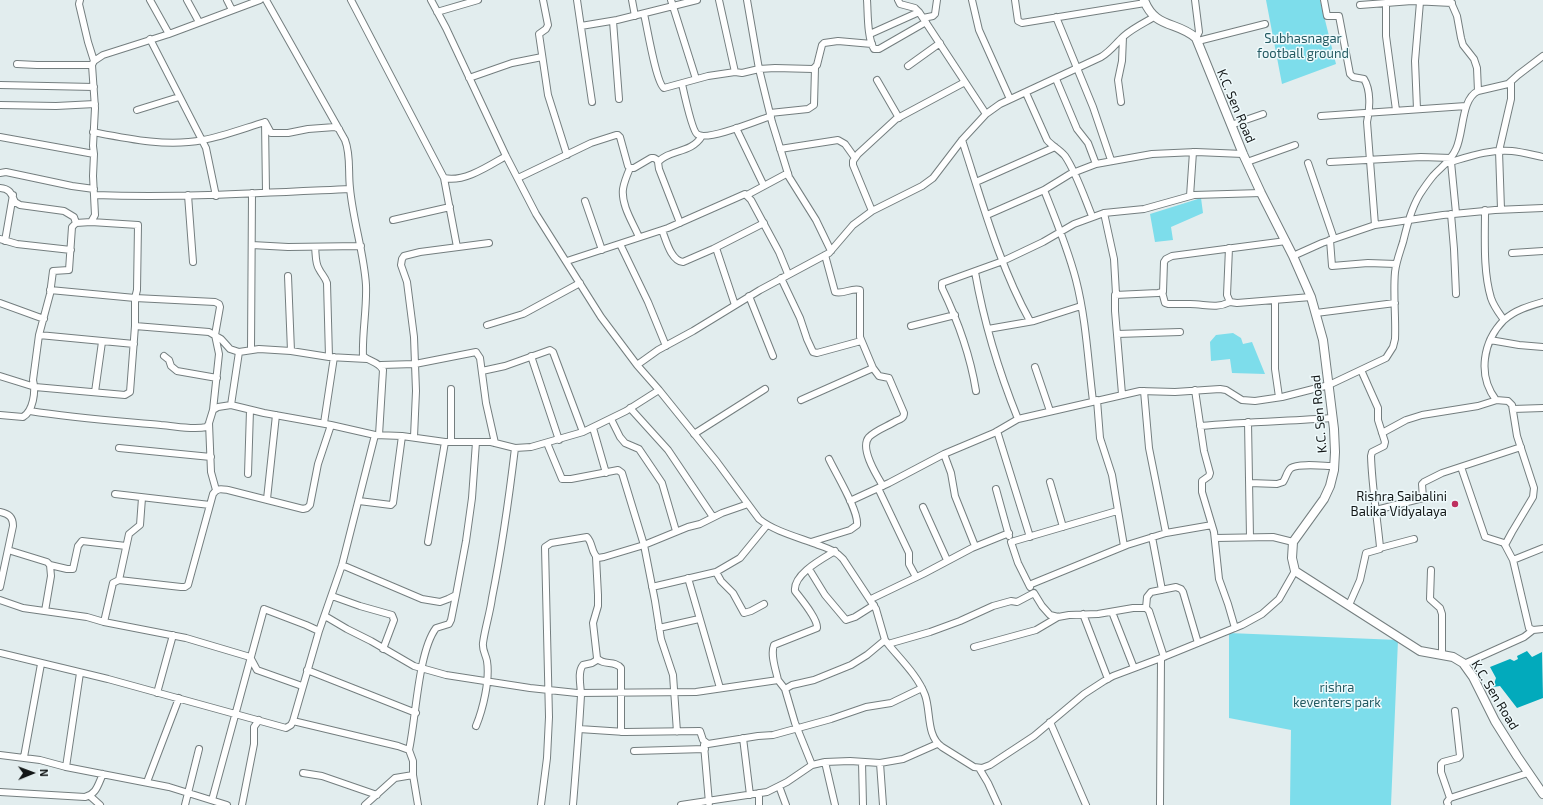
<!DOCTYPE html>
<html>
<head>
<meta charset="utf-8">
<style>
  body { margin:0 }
  #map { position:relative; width:1543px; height:805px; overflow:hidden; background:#e2edee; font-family:"Exo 2",sans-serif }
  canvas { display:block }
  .north { position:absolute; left:12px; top:753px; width:40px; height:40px; -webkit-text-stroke:3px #effafc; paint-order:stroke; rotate:89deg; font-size:11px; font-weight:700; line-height:16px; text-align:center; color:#121616 }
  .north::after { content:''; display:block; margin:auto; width:14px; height:18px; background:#121616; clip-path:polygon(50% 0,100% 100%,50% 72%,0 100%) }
</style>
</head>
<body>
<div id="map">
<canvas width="1543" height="805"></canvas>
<div class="north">N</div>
</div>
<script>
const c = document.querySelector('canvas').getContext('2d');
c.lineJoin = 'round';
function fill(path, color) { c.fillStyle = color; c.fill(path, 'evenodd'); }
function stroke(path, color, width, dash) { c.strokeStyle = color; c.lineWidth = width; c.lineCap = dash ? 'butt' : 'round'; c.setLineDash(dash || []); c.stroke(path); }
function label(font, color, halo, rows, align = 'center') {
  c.font = font + ' "Exo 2",sans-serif'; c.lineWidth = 3; c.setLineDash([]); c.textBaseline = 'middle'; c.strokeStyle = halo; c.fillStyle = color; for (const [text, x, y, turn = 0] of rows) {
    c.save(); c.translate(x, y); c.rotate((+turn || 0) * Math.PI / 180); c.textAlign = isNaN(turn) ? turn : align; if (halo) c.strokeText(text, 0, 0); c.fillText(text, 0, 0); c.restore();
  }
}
fill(new Path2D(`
  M1266 0H1320L1336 64 1282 84Z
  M1201 198 1203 213 1171 227 1173 240 1155 242 1150 214Z
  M1233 333 1241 338 1243 344 1252 342 1265 374 1232 373 1230 359 1211 361 1210 342 1216 335Z
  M1229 633 1398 640 1391 805H1290L1291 730 1229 718Z`), '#7dddeb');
fill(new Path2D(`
  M1527 651 1532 657 1542 652 1543 698 1517 708 1500 686 1493 687 1496 678 1490 667 1510 659 1514 661 1518 659 1517 656Z`), '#02aabc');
const minor = new Path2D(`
  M80 0 79 4 88 42 94 61
  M150 0 169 34
  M187 0 199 22
  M227 0 232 10
  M266 0 345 140C351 155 348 172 350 188 353 221 364 253 366 285 367 309 362 333 363 356 370 362 378 361 383 370L379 435
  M351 0 444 178C464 183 490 165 506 156
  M431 0 446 28 506 156 536 214 601 317 637 365 659 390 717 462 759 519C774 531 797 537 816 544 826 548 835 550 843 559L876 609 885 640 888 644C901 660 918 676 925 695 931 711 926 736 942 747L974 767 982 768 990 765 1034 736 1084 694 1104 681 1113 676 1161 658 1242 625 1262 614 1279 599 1295 571
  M543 0 548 25 546 29 539 34 548 95 567 155
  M577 0 592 102
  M632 0 635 16
  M671 0 696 79
  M719 0 735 72
  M747 0 759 69 772 122 789 177 816 220 831 251
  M867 0C868 13 867 38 874 49H879L926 22
  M898 0 900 4 915 8 919 12 986 114
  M972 0 979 30 1010 99
  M1015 0 1018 21 1022 23 1145 3
  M1195 0 1199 32 1196 38
  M1324 0 1327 16H1339L1350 74 1353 77 1364 79C1371 90 1370 109 1367 122L1375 225
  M1450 0 1457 16 1461 38 1463 45 1474 59 1477 68 1478 91
  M1386 3V36L1396 110
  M1360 5 1412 1 1452 3
  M437 12 478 0
  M644 14C647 26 656 83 664 88L708 76 735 72 742 73 759 69 775 68 813 69 817 65 822 45 824 43 838 41 872 44
  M1056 17 1093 107 1111 160
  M923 18 933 16 935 14 937 0
  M613 21 619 99
  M581 26 617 20 697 0
  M870 34 919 12
  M150 39 206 148 216 196
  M1198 41 1265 24
  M17 64 37 65H92
  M908 66 940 43
  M469 78 512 63 542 57
  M1056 79 1077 129 1088 143 1096 164
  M877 80 899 118
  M682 84C684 93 692 130 697 134 706 142 759 120 771 116
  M0 85 94 87
  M1026 93 1047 140C1052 146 1059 149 1065 156 1076 172 1085 199 1092 216
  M1121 102 1118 80 1122 61 1123 37
  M0 105 56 106 95 104
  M1417 109 1415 61 1420 2
  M137 110 179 97
  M770 113 808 109 814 105 815 68
  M1321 116 1466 106
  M1231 125 1263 114
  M736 128 764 186
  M93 132C129 139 167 147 203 140 224 136 245 128 265 122
  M0 137 94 154
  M962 140C982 201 999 265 1030 321
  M780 149 838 140 845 144 855 158
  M1247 162 1295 145
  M1330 162 1421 157 1451 158
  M1451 162 1456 213
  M1308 163 1334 239
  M1447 163C1468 157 1489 149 1512 151 1522 152 1533 155 1543 157
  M630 168C627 175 624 182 623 189 621 205 633 223 639 237
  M0 173 6 172 72 186 94 189
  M444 178 457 247
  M518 178 591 143 616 135H618L620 137 628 166 630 168H634L651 158H654L659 161
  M976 182 1055 147
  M0 188C11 189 11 194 15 202L20 205 64 211 74 217 76 223
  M1044 190C1056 220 1068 249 1076 280 1086 319 1088 361 1093 401
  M266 192 265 122 271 133H288L308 129 335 127 339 129
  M95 195C180 198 265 193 350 189
  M188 195 193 262
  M747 195 788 173
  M1190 196 1193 152
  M585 201 602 250
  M1501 209 1499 151 1511 99V82
  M1485 210C1485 239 1483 271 1491 298 1494 307 1499 313 1504 320
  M872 211 853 165V161L858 154 896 119 965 82
  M1104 213 1114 259 1116 294
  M1451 214 1454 249 1456 294
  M987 215 1044 190 1070 174 1096 164 1152 154 1196 152 1243 154
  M393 220 450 207
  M680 223 659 169 658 162C670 149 691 154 702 136
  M662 230C666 240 671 261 683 262L713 249 764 223
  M0 239 17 244 71 250
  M1330 240 1332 266 1368 263 1396 264
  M5 241 13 195
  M620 244 648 302 666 346
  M252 245 288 247 361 246
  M315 247C316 254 315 263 319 269 322 275 325 277 327 283L329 357
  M716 248 735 305
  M1229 248 1227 295 1230 302 1237 303 1311 297
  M1512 253 1543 251
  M1293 256 1322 243 1375 225 1443 215 1495 210 1543 208
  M567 261 668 228 745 194 751 200 779 252 788 274
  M975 272C984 323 999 372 1018 419
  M288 276 291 351
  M781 278 800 318 807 339 813 352 817 353 861 341
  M50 290 135 298 215 302 219 304 220 307 215 335 219 354 213 410
  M1162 292 1165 303 1168 304C1175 304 1183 304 1190 304 1205 304 1216 309 1230 302
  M749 296 773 356
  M1275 300V369L1279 397
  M0 303 44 319
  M1316 313 1395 303
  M487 325 523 314 580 283
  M135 326 209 332 221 339 230 349 239 352 259 349 291 351 329 357 367 359
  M911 326 955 315
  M988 329 1034 321 1081 306
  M1117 334 1180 332
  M39 335 134 344
  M1490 340 1519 345 1543 347
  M251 350 252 193
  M164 356 169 360 171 366 177 371 217 378
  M531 356 559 440
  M381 365 415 364 476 352 480 358 486 403 495 443
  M637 365 658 350 693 331 760 290 829 253 853 225 872 211 922 186 933 178 962 140 986 114 1000 104 1101 57C1111 51 1116 43 1124 36 1133 28 1144 23 1154 17
  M1035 367 1050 411
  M873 368 879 376 889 378 904 413C904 418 901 419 896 421 888 426 876 430 869 437 859 448 877 476 883 486
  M482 371 505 366 550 350 553 352 583 432
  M0 376 35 387 125 395 130 392 135 326V298L137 290 138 225 91 222
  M451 389V442
  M1195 390 1204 451 1210 473 1209 476 1202 481V492L1214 532 1219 579 1228 604 1235 628
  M976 391C970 354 958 321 942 288V283L1003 261 1043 242 1074 224 1104 213 1144 209 1194 195 1261 193
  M1144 391 1149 448 1166 533
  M95 392 102 342
  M1122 394 1115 311V295L1158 293 1163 292 1164 262 1166 259 1172 256 1286 241
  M801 400 873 368 860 337V290C852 287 843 295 835 292L825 255
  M1097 400 1100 438 1112 475 1124 546
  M231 405 239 352
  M630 408 668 450 713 517
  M1513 409 1543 408
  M30 411C73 418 117 421 161 425 176 426 191 430 207 427L209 423 213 410 218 407 231 405 264 413 331 425 375 435
  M0 415 23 417C33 411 36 392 33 380L39 335 50 294 53 271 69 270 72 227 76 223 91 222 95 215 93 176 94 154 93 146 95 108 92 65 94 61 103 55 169 34 260 0
  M611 419 620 437 625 443 639 449 662 483 676 531
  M1248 422 1250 537
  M209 423 211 472 216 490
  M324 423 334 357
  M1200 426C1245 422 1289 421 1333 418
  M593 428 606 473
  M997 431 1030 537
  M1382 433 1406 420 1422 415 1478 406 1497 400
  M694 434 765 389
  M414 437 416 391 414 337 407 282 401 265 402 259 404 256 420 252 489 243
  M547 443 562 479H571L618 470 622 473 644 545 655 601 661 639 673 675 677 732
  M119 448 211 457
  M944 454 951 473 955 496 975 546
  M1461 467 1485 537 1504 543 1513 560 1529 628 1533 630 1543 629
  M248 474 250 410
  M1050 482 1063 527
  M1250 483 1277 484 1283 482C1286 478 1287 471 1291 468 1299 463 1324 466 1334 466
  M878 488 909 553V564L916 577
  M996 489 1009 536
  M115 494 210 505
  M267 499 276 415
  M359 501 391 505 393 503 402 436
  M850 501 889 483 944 454 994 433 1018 419 1140 391 1175 392 1220 389 1226 390 1242 400 1255 401 1282 397 1329 385 1386 358 1393 347 1395 339C1396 317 1393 294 1395 272 1396 262 1400 252 1403 242 1407 226 1411 209 1420 194 1424 188 1428 182 1433 176 1441 167 1451 161 1456 149 1464 132 1461 99 1478 91L1508 84 1518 75 1543 56
  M923 507 947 560
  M1376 510 1423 498 1422 484 1424 482 1442 473 1521 447
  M0 512C9 514 13 517 13 526L0 587
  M1152 537 1162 590
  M1215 538 1273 537 1293 542
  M428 542 445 442
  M811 542 850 530 857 525C859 511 836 474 829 459
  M1505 545 1512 532 1533 497 1534 488 1517 436 1512 405 1508 401 1496 400C1477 375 1483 341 1504 320 1515 310 1529 306 1543 302
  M1380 548 1414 539
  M8 550 47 562 50 565 51 576 45 611
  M596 557 598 595V606L593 623 597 658C603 666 615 660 621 668V732
  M1513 560 1543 548
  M50 565 67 569H73L78 546 82 541 126 546
  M342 565 422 599 440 602 448 599 456 595 466 541 472 498 476 442
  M809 569 825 595 846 620 855 617 874 605
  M1431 570 1430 599 1440 608 1442 614V655
  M716 572 740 558 767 525
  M688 578 720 688
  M119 580 129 534 140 525 142 498
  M1029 585 1127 545 1166 533 1212 525
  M652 587 716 572 721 581 733 593 744 613 751 611 764 604
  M1030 587 1018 563 1011 542 1117 511
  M332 596 360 606 392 615 394 620 383 649
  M871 599 923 574 972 548 1009 533
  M0 600 23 608 87 617 104 622 186 638 250 657 257 670 302 686
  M1349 605 1360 580 1366 553 1380 549V547C1377 516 1372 487 1371 456L1372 452 1384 446 1385 442 1378 420V408L1361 370
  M1146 608 1147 597 1151 592 1176 587 1181 589 1183 592 1198 643
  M1112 612 1134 668
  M1083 614 1108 679
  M325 616 347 629 371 641 414 666 446 675 530 688 577 693 696 692 778 680 785 689 795 723 812 765 825 762 850 761 880 763 903 759 937 744
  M104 622 113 583 119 580 181 587H185L188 585 213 494C217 488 221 489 228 490L303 509 307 508 310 505 318 464 331 425
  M659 628 699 619
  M888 644 930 632 960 621 993 606 1011 601 1017 602 1034 593 1042 606 1050 615 1058 617 1069 615 1098 614 1133 608H1146L1149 611 1164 657
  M974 647 1036 630 1058 617
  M0 653 108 679 286 728 291 725 293 721 398 746 409 750 413 761V775L395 778 365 805
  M1464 664 1524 637 1533 630
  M307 670 416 713
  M778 680C776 670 770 655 774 645L817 628C818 619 801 599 795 591 793 574 822 559 835 551
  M785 689 792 685 814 680 851 665 867 655 885 640
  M157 693 173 635
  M293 721 319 631 342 565 375 435 402 436 445 442H491L515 448 531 447 583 432 626 411 659 390
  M1050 722 1086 805
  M476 726C483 709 490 680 487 661 486 655 482 650 483 643 485 628 490 613 492 598 502 548 509 498 515 448
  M579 729 625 732 700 731 703 740 708 744 758 736 773 735 831 719 866 707 891 703 922 688
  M743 738 750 795
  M704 745 709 803
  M409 750C416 719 418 652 436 628L449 624 451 620 456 595
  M634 751 705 749
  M0 755 40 760 66 767 169 787 227 805
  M24 757 41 664
  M825 762 835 805
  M862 762 863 805
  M880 763 883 805
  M66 767 80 673
  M979 768 988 783 998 805
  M303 773 322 776 377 795
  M413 775 418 805
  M147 782 179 698
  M779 786 786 805
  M0 792 85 797C97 794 98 784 103 774
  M759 793V805
  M90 796 100 805
  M1450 798 1441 772V764L1443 762 1458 758 1460 756 1455 711
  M212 800 264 609 306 625 319 631
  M185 805 199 749
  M242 805 254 744V727L259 720
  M541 805 547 758 549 717 545 547 551 543 587 537C593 543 591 553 598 558L604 557 644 545 688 527 700 524 722 513 748 504
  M573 805C576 768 579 732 581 695 581 686 577 672 583 665L592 663 597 660
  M681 805 767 792 787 782 812 765
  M1160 805 1161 658
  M1448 805 1447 802 1450 798 1528 773`);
const tertiary = new Path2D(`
  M1144 0C1155 29 1177 21 1196 38L1243 154 1261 193 1293 256 1311 297 1323 340 1334 429 1335 452 1334 470 1330 486 1324 499 1293 542 1292 558 1295 571 1420 651 1453 657 1463 663 1473 677 1495 721 1517 756 1543 794`);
stroke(minor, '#747e7f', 8);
stroke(tertiary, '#747e7f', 10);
stroke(minor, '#fff', 6);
stroke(tertiary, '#fff', 8);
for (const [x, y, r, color] of [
  [1455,504,4,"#be305f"]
]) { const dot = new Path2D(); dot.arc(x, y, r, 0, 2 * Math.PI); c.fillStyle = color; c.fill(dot); stroke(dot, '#effafc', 1.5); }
label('13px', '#245b63', '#effafc', [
  ["Subhasnagar",1303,39],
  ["football ground",1303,54],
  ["rishra",1337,688],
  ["keventers park",1337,703]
]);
label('13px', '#121616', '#effafc', [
  ["K.C. Sen Road",1236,106,67],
  ["K.C. Sen Road",1319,414,-95],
  ["K.C. Sen Road",1495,695,59]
]);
label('13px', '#121616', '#effafc', [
  ["Rishra Saibalini",1447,497],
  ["Balika Vidyalaya",1447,512]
], 'right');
</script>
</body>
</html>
